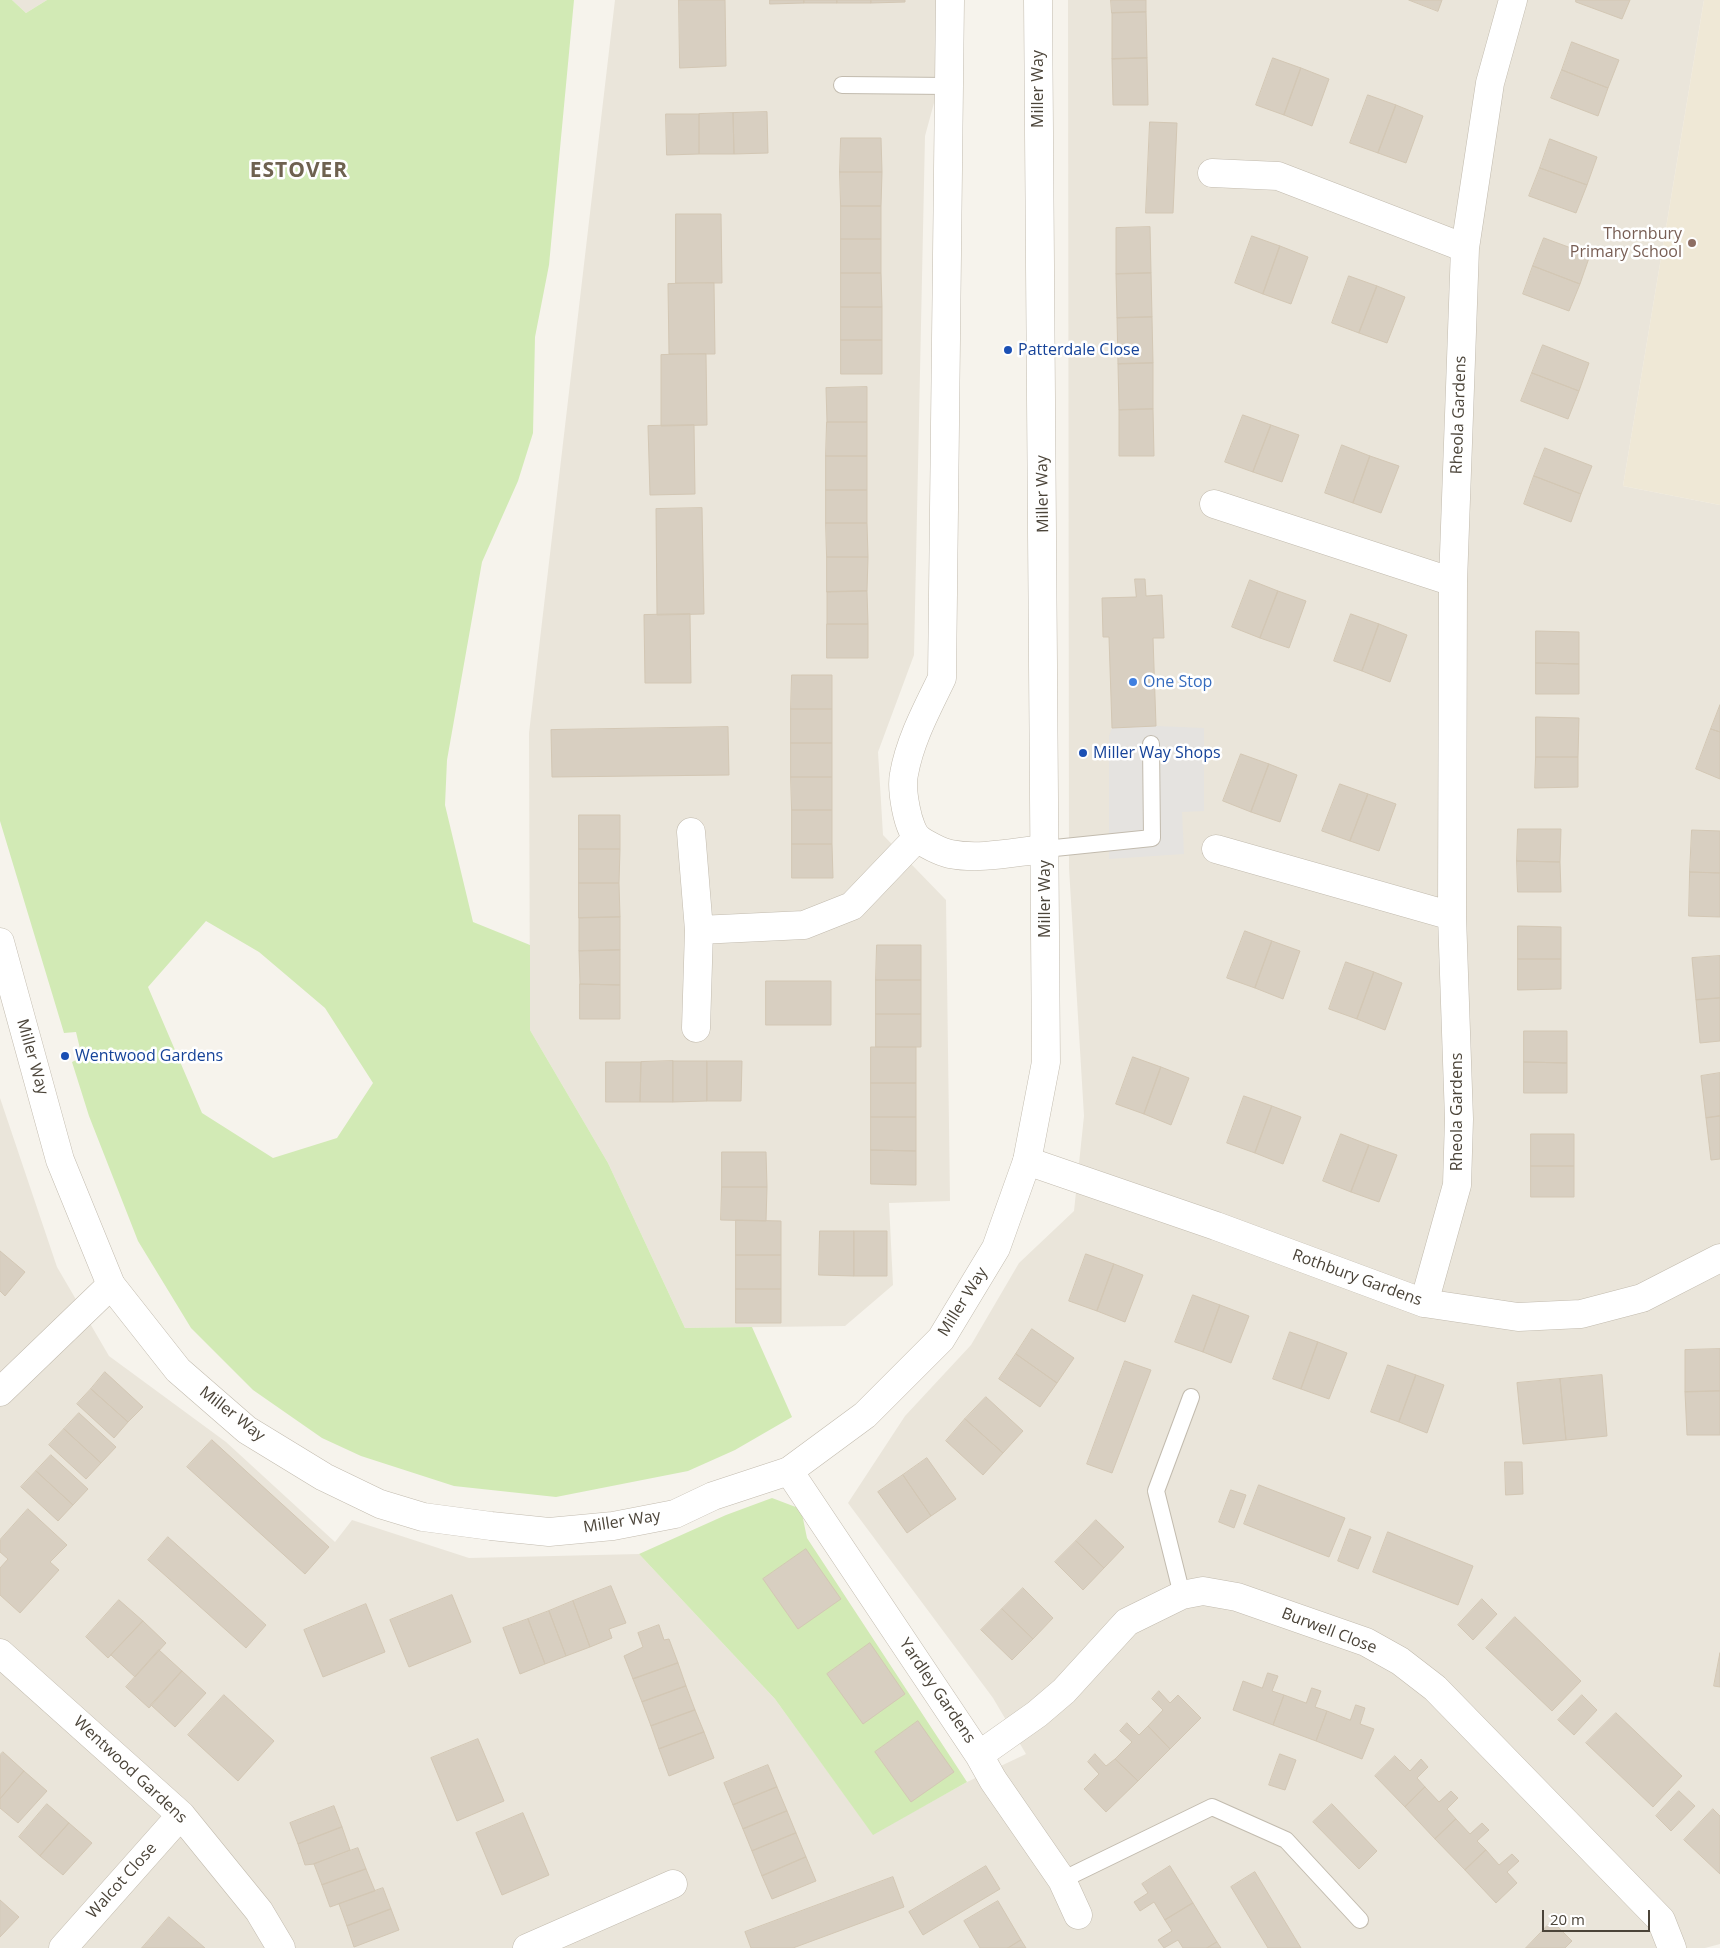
<!DOCTYPE html>
<html>
<head>
<meta charset="utf-8">
<style>
  body { margin:0 }
  #map { position:relative; width:1720px; height:1948px; overflow:hidden; background:#f6f3ec; font-family:"Open Sans",sans-serif }
  canvas { display:block }
  .scale { position:absolute; left:1542px; top:1910px; width:108px; height:22px; box-sizing:border-box; border:2px solid #4b4439; border-top:0; padding-left:6px; font-size:15px; line-height:18px; white-space:nowrap; color:#4b4439; -webkit-text-stroke:4px #fff; paint-order:stroke }
</style>
</head>
<body>
<div id="map">
<canvas width="1720" height="1948"></canvas>
<div class="scale">20 m</div>
</div>
<script>
const c = document.querySelector('canvas').getContext('2d');
c.lineJoin = 'round';
function fill(path, color) { c.fillStyle = color; c.fill(path, 'evenodd'); }
function stroke(path, color, width, dash) { c.strokeStyle = color; c.lineWidth = width; c.lineCap = dash ? 'butt' : 'round'; c.setLineDash(dash || []); c.stroke(path); }
function label(font, color, halo, rows, align = 'center') {
  c.font = font + ' "Open Sans",sans-serif'; c.lineWidth = 5; c.setLineDash([]); c.textBaseline = 'middle'; c.strokeStyle = halo; c.fillStyle = color; for (const [text, x, y, turn = 0] of rows) {
    c.save(); c.translate(x, y); c.rotate((+turn || 0) * Math.PI / 180); c.textAlign = isNaN(turn) ? turn : align; if (halo) c.strokeText(text, 0, 0); c.fillText(text, 0, 0); c.restore();
  }
}
fill(new Path2D(`
  M12 0H47L26 13Z
  M615 0H962L925 136 914 655 878 752 883 835 946 900 950 1201 889 1203 893 1285 845 1326 685 1328 608 1163 530 1030 529 733Z
  M1068 0H1704L1623 486 1720 505V1944L1705 1948H0V1098L57 1267 109 1356 226 1442 335 1542 352 1520 469 1558 639 1554 775 1699 873 1834 967 1782 1026 1754 993 1698 848 1503 905 1416 971 1345 1019 1263 1074 1211 1084 1116 1069 868Z`), '#eae5da');
fill(new Path2D(`
  M1704 0H1720V505L1623 486Z`), '#efe8d6');
fill(new Path2D(`
  M0 0H12L26 13 47 0H574L549 265 535 337 533 433 518 481 482 562 447 760 445 805 473 922 530 945V1030L608 1163 685 1328 752 1327 792 1417 735 1450 688 1471 556 1497 454 1486 361 1456 322 1438 253 1390 191 1328 138 1241 89 1116 72 1062 82 1057 76 1032 64 1033 0 821ZM206 921 259 952 325 1008 373 1083 337 1138 273 1158 202 1113 148 987Z
  M772 1498 801 1509 807 1538 967 1782 873 1835 775 1699 639 1554 726 1515Z`), '#d2eab5');
fill(new Path2D(`
  M1156 726 1204 728V811L1182 812 1184 854 1109 859V736L1112 728Z`), '#e5e3e0');
const building = new Path2D(`
  M679 0H725L726 66 680 68Z
  M770 0H804V3L770 4Z
  M804 0H837V3H804Z
  M837 0H871V3H837Z
  M871 0H905V2L871 3Z
  M1111 0H1146V12L1112 13Z
  M1409 0H1442L1438 11Z
  M1576 0H1630L1622 19 1576 2Z
  M1146 12 1147 58 1112 59V13Z
  M1572 42 1619 60 1608 88 1562 70Z
  M1147 58 1148 105H1113L1112 59Z
  M1273 58 1301 68 1284 115 1256 105Z
  M1301 68 1329 79 1312 126 1284 115Z
  M1562 70 1608 88 1598 116 1551 98Z
  M1368 95 1396 105 1378 153 1350 143Z
  M1396 105 1423 116 1406 163 1378 153Z
  M767 112 768 153 734 154 733 113Z
  M733 113 734 154H699V114Z
  M666 114H699V154L667 155Z
  M1150 122 1177 123 1173 213H1146Z
  M841 138H881L882 172H840Z
  M1550 139 1597 157 1587 185 1540 168Z
  M1540 168 1587 185 1576 213 1529 196Z
  M840 172H882L881 206H841Z
  M841 206H881V239H841Z
  M676 214H721L722 283H676Z
  M1150 227 1151 273 1116 274V228Z
  M1252 236 1280 246 1263 294 1235 283Z
  M1544 238 1590 255 1580 284 1533 266Z
  M841 239H881V273H841Z
  M1280 246 1308 257 1291 304 1263 294Z
  M1533 266 1580 284 1569 311 1523 294Z
  M841 273H881L882 307H841Z
  M1151 273 1152 317 1117 318 1116 274Z
  M1349 276 1377 286 1359 333 1332 323Z
  M714 283 715 354H669L668 284Z
  M1377 286 1405 297 1387 343 1359 333Z
  M841 307H882V340H841Z
  M1152 317 1153 363 1118 364 1117 318Z
  M841 340H882V374H841Z
  M1543 345 1589 363 1579 391 1532 373Z
  M706 354 707 425 661 426V355Z
  M1153 363V409L1119 410 1118 364Z
  M1532 373 1579 391 1568 419 1521 401Z
  M867 387V422H827L826 388Z
  M1153 409 1154 456H1119V410Z
  M1243 415 1271 425 1253 472 1225 462Z
  M827 422H867V456H826Z
  M694 425 695 494 650 495 648 426Z
  M1271 425 1299 435 1282 482 1253 472Z
  M1342 445 1370 456 1353 503 1325 493Z
  M1545 448 1592 466 1581 494 1534 476Z
  M826 456H867V490H826Z
  M1370 456 1399 466 1381 513 1353 503Z
  M1534 476 1581 494 1571 522 1524 504Z
  M826 490H867V523H826Z
  M702 508 704 614 657 615 656 509Z
  M826 523H867L868 557H827Z
  M827 557H868L867 591 827 592Z
  M1135 579H1145L1146 596 1162 595 1164 638H1153L1156 726 1112 728 1109 637H1103L1102 598 1136 597Z
  M1250 580 1278 591 1260 638 1232 627Z
  M867 591 868 624H827V592Z
  M1278 591 1306 601 1289 648 1260 638Z
  M690 614 691 683H645L644 615Z
  M1351 614 1379 624 1362 671 1334 661Z
  M827 624H868V658H827Z
  M1379 624 1407 635 1390 682 1362 671Z
  M1536 631 1579 632V664L1536 663Z
  M1536 663 1579 664V694H1536Z
  M792 675H832V709H791Z
  M1720 705V732L1711 729Z
  M791 709H832V743H791Z
  M1536 717 1579 718 1578 757H1536Z
  M728 727 729 775 552 777 551 730Z
  M1711 729 1720 732V779L1696 769Z
  M791 743H832V777H791Z
  M1241 754 1269 764 1251 812 1223 801Z
  M1536 757H1578V787L1535 788Z
  M1269 764 1297 775 1280 822 1251 812Z
  M791 777H832V810H792Z
  M1340 784 1368 794 1350 841 1322 831Z
  M1368 794 1396 804 1379 851 1350 841Z
  M792 810H832V844H792Z
  M579 815H620V849H579Z
  M1518 829H1561L1560 862 1517 861Z
  M1692 830 1720 831V873L1690 872Z
  M792 844H832L833 878H792Z
  M579 849H620L619 883H579Z
  M1517 861 1560 862 1561 892H1518Z
  M1690 872 1720 873V917L1689 916Z
  M579 883H619L620 917 579 918Z
  M620 917V950L579 951V918Z
  M1518 926 1561 927V959H1518Z
  M1245 931 1272 941 1255 988 1227 978Z
  M1272 941 1300 951 1283 999 1255 988Z
  M877 945H921V980H876Z
  M620 950V985L580 984 579 951Z
  M1720 956V998L1696 1000 1692 958Z
  M1518 959H1561V989L1518 990Z
  M1346 962 1374 972 1357 1019 1329 1009Z
  M1374 972 1402 983 1385 1030 1357 1019Z
  M876 980H921V1014H876Z
  M766 981H831V1025H766Z
  M580 984 620 985V1019H580Z
  M1720 998V1041L1700 1043 1696 1000Z
  M876 1014H921V1047H876Z
  M1524 1031H1567V1063L1524 1062Z
  M871 1047H916V1083H871Z
  M1133 1057 1161 1067 1144 1114 1116 1104Z
  M673 1061H707V1101L673 1102Z
  M673 1061V1102H640L641 1062Z
  M707 1061H742L741 1101H707Z
  M606 1062H641L640 1102H606Z
  M1524 1062 1567 1063V1093H1524Z
  M1161 1067 1189 1078 1171 1125 1144 1114Z
  M1720 1073V1116L1706 1118 1701 1076Z
  M871 1083H916V1117H871Z
  M1244 1096 1272 1106 1255 1153 1227 1143Z
  M1272 1106 1301 1117 1283 1164 1255 1153Z
  M1720 1116V1159L1711 1160 1706 1118Z
  M871 1117H916V1151L871 1150Z
  M1341 1134 1369 1145 1351 1192 1323 1181Z
  M1531 1134H1574V1166H1531Z
  M1369 1145 1397 1155 1379 1202 1351 1192Z
  M871 1150 916 1151V1185L871 1184Z
  M722 1152H766L767 1187H722Z
  M1531 1166H1574V1197H1531Z
  M722 1187H767L766 1221 721 1220Z
  M736 1220 781 1221V1255H736Z
  M820 1231H854V1276L819 1275Z
  M854 1231H887V1276H854Z
  M0 1251 25 1272 5 1296 0 1291Z
  M1086 1254 1114 1264 1097 1311 1069 1301Z
  M736 1255H781V1289H736Z
  M1114 1264 1143 1275 1125 1322 1097 1311Z
  M736 1289H781V1323H736Z
  M1193 1295 1220 1305 1203 1352 1175 1342Z
  M1220 1305 1249 1316 1231 1363 1203 1352Z
  M1032 1329 1074 1358 1057 1383 1016 1354Z
  M1290 1332 1318 1342 1301 1389 1273 1379Z
  M1318 1342 1347 1353 1329 1399 1301 1389Z
  M1720 1349V1391L1685 1392V1350Z
  M1016 1354 1057 1383 1040 1407 999 1379Z
  M1125 1361 1151 1370 1112 1473 1087 1464Z
  M1388 1365 1416 1375 1399 1422 1371 1412Z
  M105 1372 143 1407 128 1422 91 1389Z
  M1416 1375 1444 1385 1427 1433 1399 1422Z
  M1602 1375 1607 1436 1566 1440 1560 1379Z
  M1560 1379 1566 1440 1523 1444 1517 1383Z
  M91 1389 128 1422 114 1438 77 1404Z
  M1720 1391V1435H1687L1685 1392Z
  M986 1397 1023 1431 1003 1453 965 1419Z
  M79 1413 116 1447 101 1463 64 1429Z
  M965 1419 1003 1453 983 1475 946 1441Z
  M64 1429 101 1463 86 1479 49 1445Z
  M212 1440 329 1547 305 1574 187 1467Z
  M51 1455 88 1489 73 1505 36 1471Z
  M927 1458 956 1499 931 1516 903 1475Z
  M1505 1462H1522L1523 1494 1506 1495Z
  M36 1471 73 1505 58 1521 21 1487Z
  M903 1475 931 1516 907 1533 878 1492Z
  M1259 1485 1345 1518 1329 1557 1244 1524Z
  M1231 1490 1246 1495 1234 1528 1219 1522Z
  M28 1509 67 1545 50 1562 59 1570 20 1613 0 1595V1568L8 1559 0 1552V1540Z
  M1096 1520 1124 1547 1104 1568 1076 1541Z
  M1350 1529 1371 1537 1358 1569 1338 1561Z
  M1388 1532 1473 1566 1458 1605 1373 1572Z
  M168 1537 266 1625 246 1648 148 1560Z
  M1076 1541 1104 1568 1083 1590 1055 1562Z
  M806 1549 841 1599 798 1629 763 1579Z
  M611 1586 626 1623 609 1629 612 1638 590 1647 573 1601Z
  M1023 1588 1053 1618 1033 1639 1002 1609Z
  M452 1595 471 1642 409 1667 390 1620Z
  M1482 1599 1497 1614 1473 1640 1458 1625Z
  M119 1600 143 1621 108 1658 86 1637Z
  M573 1601 590 1647 566 1656 549 1611Z
  M366 1604 385 1652 323 1677 304 1630Z
  M1002 1609 1033 1639 1012 1660 981 1630Z
  M549 1611 566 1656 545 1664 528 1619Z
  M1515 1617 1581 1681 1552 1711 1486 1648Z
  M528 1619 545 1664 520 1674 503 1628Z
  M143 1621 166 1643 135 1677 111 1655Z
  M659 1625 664 1640 669 1639 678 1663 633 1679 624 1656 643 1647 638 1633Z
  M870 1643 905 1694 863 1724 827 1674Z
  M159 1650 182 1671 149 1708 126 1687Z
  M1720 1653V1687L1714 1686Z
  M678 1663 686 1686 642 1702 633 1679Z
  M182 1671 206 1693 175 1727 151 1705Z
  M1268 1673 1278 1676 1272 1691 1284 1695 1273 1725 1233 1710 1243 1681 1262 1688Z
  M686 1686 695 1710 651 1726 642 1702Z
  M1312 1688 1321 1691 1315 1707 1327 1711 1316 1741 1273 1725 1284 1695 1306 1703Z
  M1159 1691 1170 1703 1178 1695 1201 1718 1170 1749 1148 1726 1163 1710 1152 1699Z
  M224 1695 274 1741 238 1781 188 1735Z
  M1582 1695 1597 1710 1574 1735 1558 1720Z
  M1356 1705 1365 1708 1360 1724 1374 1729 1362 1759 1316 1741 1327 1711 1350 1720Z
  M695 1710 704 1732 659 1749 651 1726Z
  M1616 1713 1682 1776 1653 1807 1586 1743Z
  M918 1721 954 1772 911 1802 875 1752Z
  M1127 1723 1139 1735 1148 1726 1170 1749 1138 1781 1115 1759 1132 1742 1120 1731Z
  M704 1732 714 1758 669 1776 659 1749Z
  M478 1739 504 1801 457 1821 431 1758Z
  M3 1752 24 1771 0 1799V1755Z
  M1095 1754 1106 1766 1115 1759 1138 1781 1106 1812 1084 1789 1099 1774 1088 1762Z
  M1280 1754 1296 1760 1285 1790 1269 1785Z
  M1395 1756 1410 1771 1421 1759 1428 1767 1417 1778 1425 1787 1405 1807 1375 1776Z
  M768 1765 777 1787 733 1805 724 1783Z
  M24 1771 47 1791 18 1823 0 1808V1799Z
  M777 1787 787 1811 743 1829 733 1805Z
  M1425 1787 1439 1802 1451 1791 1458 1798 1447 1809 1456 1819 1435 1839 1405 1807Z
  M1679 1791 1695 1806 1671 1831 1656 1816Z
  M47 1804 69 1823 40 1856 19 1837Z
  M1332 1804 1377 1851 1359 1869 1313 1822Z
  M334 1806 342 1827 298 1844 290 1823Z
  M1713 1809 1720 1816V1874L1684 1840Z
  M787 1811 796 1833 752 1851 743 1829Z
  M523 1813 549 1875 502 1895 476 1833Z
  M1456 1819 1470 1834 1482 1823 1489 1830 1477 1841 1486 1850 1465 1870 1435 1839Z
  M69 1823 92 1843 63 1875 40 1856Z
  M342 1827 350 1850 314 1864 305 1865 298 1844Z
  M796 1833 806 1857 762 1876 752 1851Z
  M358 1848 366 1869 322 1885 314 1864Z
  M1486 1850 1499 1865 1512 1854 1519 1861 1507 1872 1517 1883 1496 1903 1465 1870Z
  M806 1857 816 1881 772 1899 762 1876Z
  M986 1866 1000 1889 923 1935 909 1912Z
  M1170 1866 1193 1903 1165 1920 1154 1902 1140 1911 1134 1902 1148 1893 1142 1884Z
  M366 1869 375 1891 330 1907 322 1885Z
  M1255 1872 1301 1948H1268L1231 1887Z
  M893 1877 904 1907 793 1948H751L745 1932Z
  M383 1888 391 1909 347 1926 339 1904Z
  M0 1900 19 1917 0 1937Z
  M998 1901 1021 1940 1008 1948H980L964 1921Z
  M1193 1903 1217 1942 1207 1948H1183L1178 1940 1164 1948 1158 1940 1172 1931 1165 1920Z
  M391 1909 399 1930 354 1947 347 1926Z
  M169 1917 205 1948H142Z
  M1552 1921 1572 1941 1565 1948H1526Z
  M1021 1940 1026 1948H1008Z
  M1217 1942 1221 1948H1207Z`);
fill(building, '#d8cfc1');
stroke(building, '#d3c7b4', 1);
const service = new Path2D(`
  M842 85 949 86
  M1045 849 1152 838 1151 744
  M1182 1595 1156 1491 1191 1397
  M1062 1880 1212 1807 1286 1840 1360 1920`);
const minor = new Path2D(`
  M950 0 942 678C927 709 910 740 904 774 901 788 907 830 919 839 925 844 941 852 950 854 980 860 1014 852 1045 849
  M1212 173 1278 176 1465 248
  M1214 504 1453 582
  M691 832 699 930 696 1028
  M1216 849 1452 916
  M699 930 804 925 852 906 917 838
  M1027 1161 1216 1226 1424 1303 1518 1317 1581 1314 1642 1298 1720 1258
  M1424 1303 1457 1185 1459 1119 1452 916 1453 582 1465 248 1490 83 1513 0
  M0 1392 111 1285
  M789 1471 979 1755 993 1780 1062 1880 1078 1915
  M0 1653 181 1815 259 1911 281 1948
  M979 1755 1037 1714 1064 1691 1127 1622 1182 1595 1203 1591 1237 1597 1366 1642 1400 1661 1435 1688 1661 1920 1672 1948
  M63 1948 181 1815
  M527 1948 673 1884`);
const tertiary = new Path2D(`
  M0 942 60 1160 111 1285 178 1370 247 1430 324 1477 380 1504 423 1517 491 1526 549 1532 613 1526 675 1514 713 1496 789 1471 865 1415 941 1339 996 1248 1027 1161 1046 1062 1038 0`);
stroke(service, '#c2bbae', 18);
stroke(minor, '#c2bbae', 29);
stroke(tertiary, '#c2bbae', 29);
stroke(service, '#fff', 16);
stroke(minor, '#fff', 28);
stroke(tertiary, '#fff', 28);
for (const [x, y, r, color] of [
  [1692,243,5,"#8d6e63"],
  [1008,350,5,"#1a4fb4"],
  [1133,682,5,"#3f7fe0"],
  [1083,753,5,"#1a4fb4"],
  [65,1056,5,"#1a4fb4"]
]) { const dot = new Path2D(); dot.arc(x, y, r, 0, 2 * Math.PI); c.fillStyle = color; c.fill(dot); stroke(dot, '#fff', 2); }
label('16px', '#4b4439', '#fff', [
  ["Miller Way",1038,89,-90],
  ["Rheola Gardens",1459,415,-88],
  ["Miller Way",1043,494,-91],
  ["Miller Way",1045,899,-90],
  ["Miller Way",32,1057,74],
  ["Rheola Gardens",1457,1112,-90],
  ["Rothbury Gardens",1357,1278,20],
  ["Miller Way",963,1302,-58],
  ["Miller Way",232,1414,38],
  ["Miller Way",622,1522,-9],
  ["Burwell Close",1329,1631,21],
  ["Yardley Gardens",937,1691,56],
  ["Wentwood Gardens",130,1770,43],
  ["Walcot Close",122,1881,-48]
]);
label('16px', '#785e54', '#fff', [
  ["Thornbury",1682,234],
  ["Primary School",1682,252]
], 'right');
label('16px', '#164399', '#fff', [
  ["Patterdale Close",1018,350],
  ["Miller Way Shops",1093,753],
  ["Wentwood Gardens",75,1056]
], 'left');
label('16px', '#366cbe', '#fff', [
  ["One Stop",1143,682]
], 'left');
c.letterSpacing = '1px';
label('bold 21px', '#6e6250', '#fff', [
  ["ESTOVER",299,171]
]);
c.letterSpacing = '0px';
</script>
</body>
</html>
